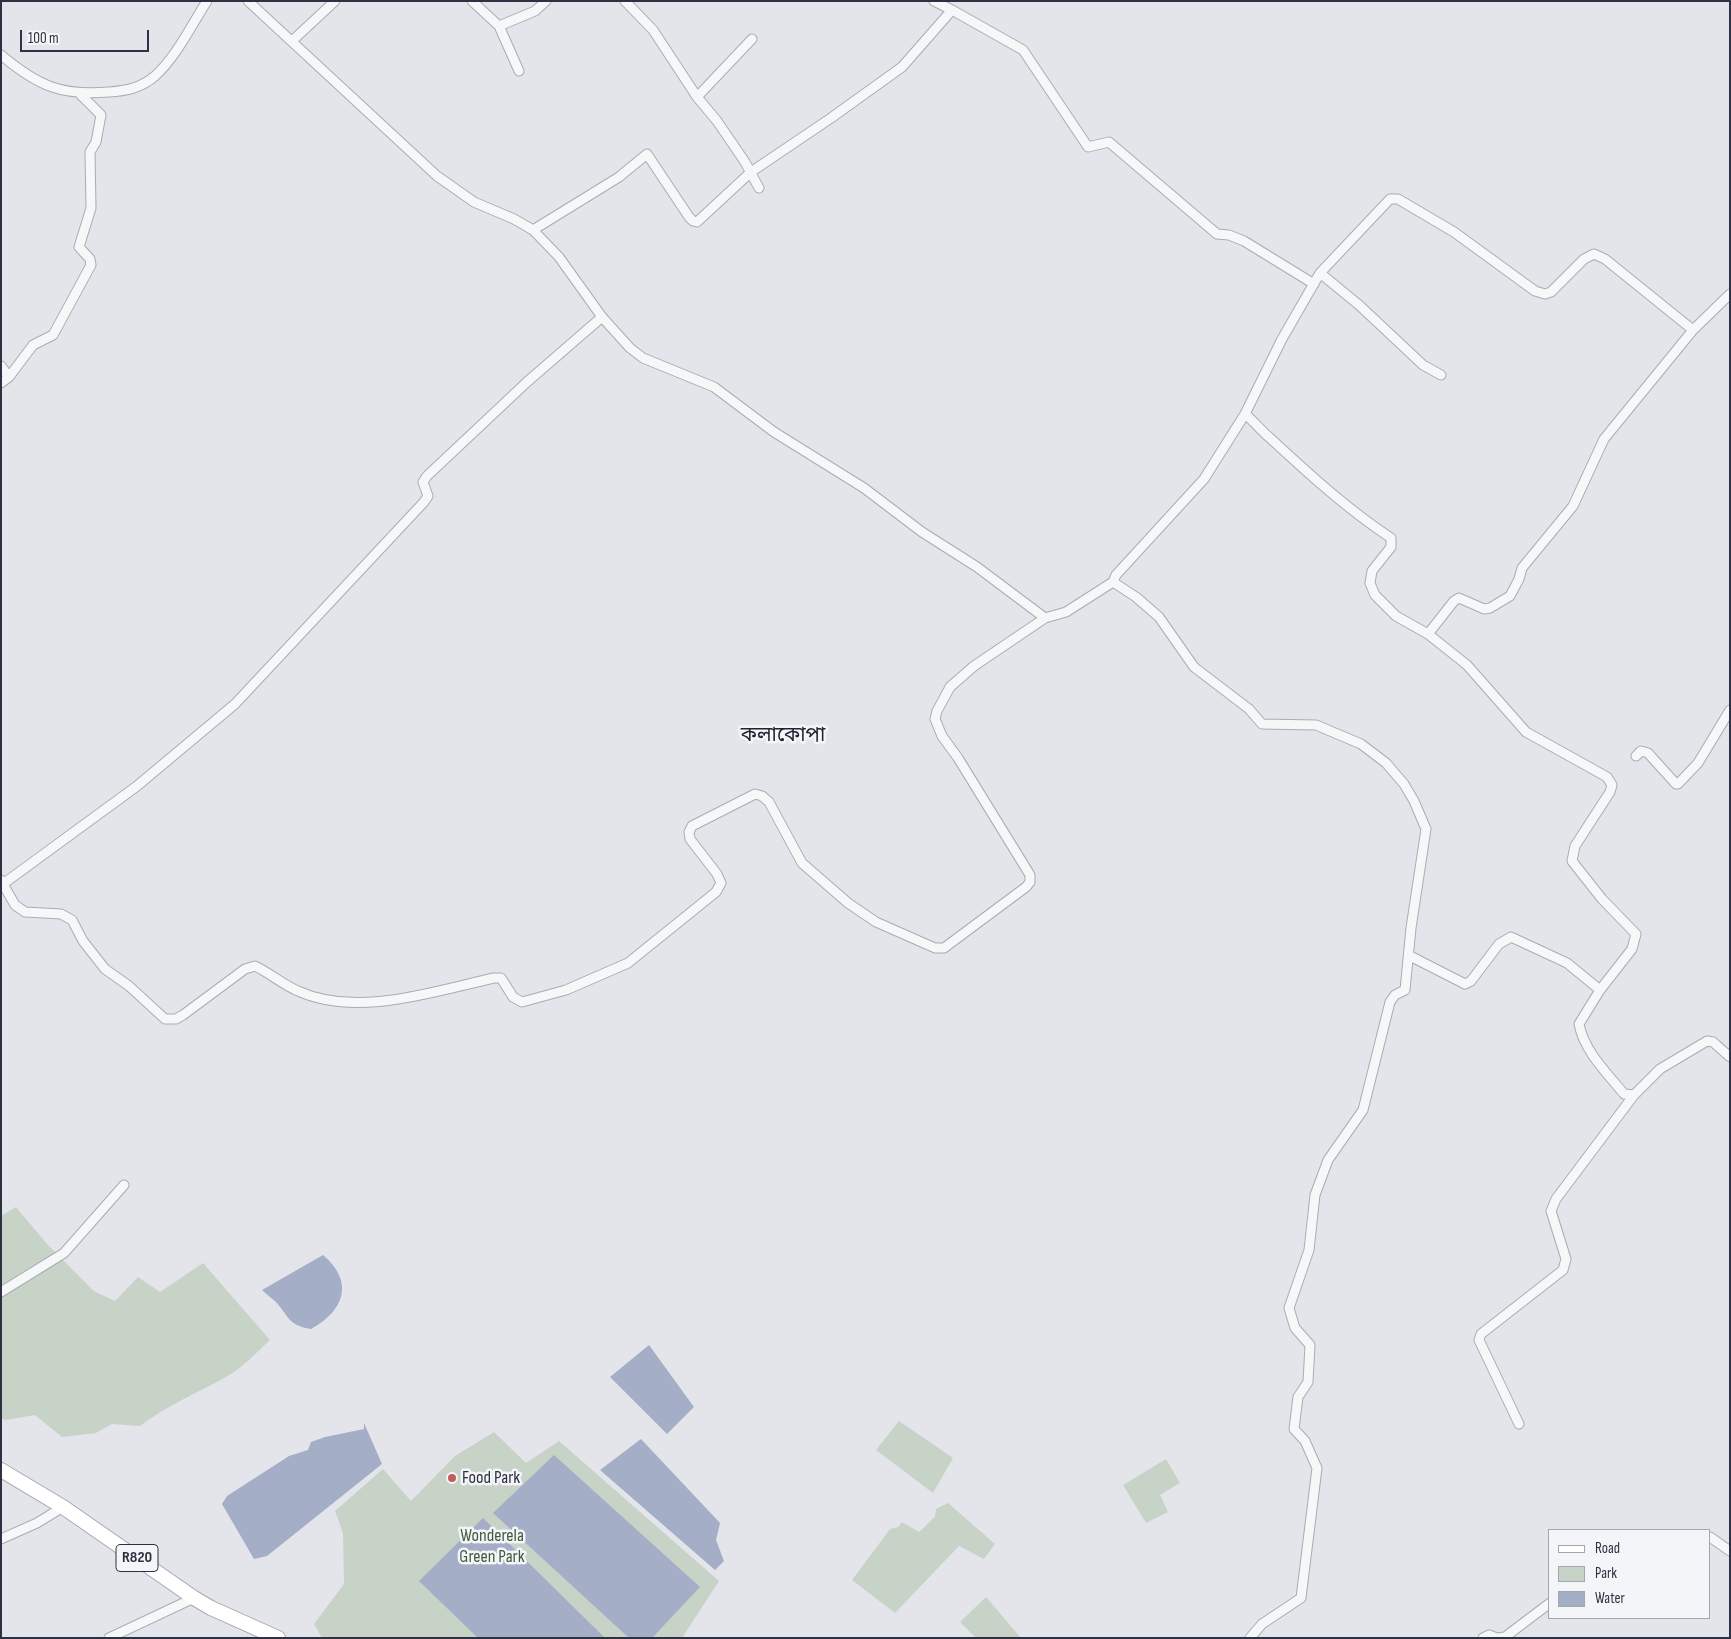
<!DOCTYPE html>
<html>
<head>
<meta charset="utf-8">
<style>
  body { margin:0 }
  #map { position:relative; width:1731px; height:1639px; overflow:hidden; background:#e4e5ea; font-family:"Sofia Sans Condensed",sans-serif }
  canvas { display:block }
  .frame { position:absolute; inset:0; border:2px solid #2e3141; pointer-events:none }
  .legend { position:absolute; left:1548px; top:1529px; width:162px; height:90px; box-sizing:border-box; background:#f4f5f8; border:1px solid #a5a7af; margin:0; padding:6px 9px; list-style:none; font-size:15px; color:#2e3141 }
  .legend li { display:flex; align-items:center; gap:10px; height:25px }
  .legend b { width:25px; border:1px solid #a5a7af }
  .scale { position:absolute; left:20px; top:30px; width:129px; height:22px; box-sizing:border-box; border:2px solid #2e3141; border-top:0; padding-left:6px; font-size:15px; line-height:18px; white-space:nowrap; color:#2e3141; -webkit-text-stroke:4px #f4f5f8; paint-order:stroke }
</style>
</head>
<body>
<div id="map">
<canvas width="1731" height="1639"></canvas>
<div class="frame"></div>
<ul class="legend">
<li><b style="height:6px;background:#fff"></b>Road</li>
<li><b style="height:14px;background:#c7d3c6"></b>Park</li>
<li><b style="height:14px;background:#a4aec6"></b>Water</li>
</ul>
<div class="scale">100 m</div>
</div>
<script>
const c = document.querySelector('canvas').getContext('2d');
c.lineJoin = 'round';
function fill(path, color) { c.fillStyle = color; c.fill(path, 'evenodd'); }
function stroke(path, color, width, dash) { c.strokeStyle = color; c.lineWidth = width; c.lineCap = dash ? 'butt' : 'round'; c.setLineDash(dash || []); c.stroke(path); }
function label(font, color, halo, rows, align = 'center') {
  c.font = font + ' "Sofia Sans Condensed","Noto Sans Bengali",sans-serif'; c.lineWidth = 5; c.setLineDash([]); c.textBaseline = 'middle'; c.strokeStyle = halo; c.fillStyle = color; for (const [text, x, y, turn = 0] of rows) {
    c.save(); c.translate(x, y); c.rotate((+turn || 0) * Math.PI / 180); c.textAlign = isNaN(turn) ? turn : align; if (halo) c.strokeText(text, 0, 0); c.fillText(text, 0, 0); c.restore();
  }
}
fill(new Path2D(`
  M16 1207 47 1244 94 1291 115 1301 138 1277 160 1292 203 1263 270 1340C258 1351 245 1365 231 1374 201 1392 168 1404 140 1426L112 1424 96 1433 62 1437 35 1415 5 1420 1 1418V1216Z
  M899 1421 953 1458 933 1493 876 1450Z
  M494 1432 526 1463 559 1441 719 1581 682 1638H322L314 1624 344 1584 343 1533 335 1511 383 1469 411 1501 455 1456Z
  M1166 1459 1180 1483 1160 1495 1168 1512 1146 1523 1123 1485Z
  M948 1503 995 1544 984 1559 959 1546 895 1613 852 1580 890 1529 898 1527 902 1522 919 1532 935 1517 936 1509Z
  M986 1597 1021 1638H976L960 1622Z`), '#c7d3c6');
fill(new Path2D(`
  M323 1255C355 1282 344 1311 311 1329 289 1325 290 1319 277 1303 273 1299 267 1295 262 1290Z
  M649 1345 694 1407 667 1434 610 1377Z
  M364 1423 382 1464 267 1556 254 1559 222 1504 227 1496 289 1456 308 1450 311 1442 325 1437 364 1429Z
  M641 1439 720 1523 716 1540 724 1561 715 1570 600 1470Z
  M554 1455 700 1587 652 1638H629L493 1513Z
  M483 1518 605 1638H478L419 1581Z`), '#a4aec6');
const street = new Path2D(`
  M248 1 437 176 474 202 514 219 533 230 559 257 602 317
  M472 1 499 26 519 71
  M625 1 653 30 697 97 717 121 745 162 759 188
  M952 10 1023 50 1088 147 1109 142 1217 234 1229 235 1244 241 1314 284
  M499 26 535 11 546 1
  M292 41 335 1
  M1 55C38 86 61 96 109 92 126 91 141 88 155 76 176 57 191 26 207 1
  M697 97 752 39
  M533 230 619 177 647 154 689 217 693 221 697 222 751 172 831 118 902 67 952 10 934 1
  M1320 273 1359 305 1423 365 1441 375
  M1 366 9 377 1 383
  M9 377 33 345 53 335 91 265 90 259 79 247 91 208 90 152 96 142 101 115 80 94
  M1245 414 1282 339 1320 273 1390 199H1398L1454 232 1535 291 1545 294 1551 292 1584 259 1594 254 1605 259 1693 330
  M1113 582 1116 575 1204 479 1245 414C1255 422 1261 431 1270 438 1309 474 1347 509 1391 538V547L1372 571 1370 583 1375 595 1396 616 1428 634 1467 665 1526 732 1607 777 1612 785 1610 792 1575 846 1572 861 1602 899 1636 934 1632 949 1600 990 1579 1024C1584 1051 1607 1073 1624 1094L1634 1095 1660 1069 1707 1041 1713 1042 1730 1057
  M1428 634 1454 601 1459 598 1484 609 1490 608 1510 596 1519 579 1522 568 1573 506 1604 439 1693 330 1730 294
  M1636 756 1641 751 1648 753 1676 784H1678L1698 763 1730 710
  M1 880 3 884 137 786 235 704 424 502 428 496 423 482 427 476 527 382 602 317 630 348 643 358 714 387 774 432 864 488 922 532 977 567 1045 618 1066 612 1113 582 1136 597 1159 617 1194 667 1249 709 1262 724 1316 725 1361 744 1386 763 1404 784 1414 801 1426 829 1411 928 1405 990 1395 995 1390 1002 1363 1110 1328 1160 1315 1195 1309 1250 1289 1308 1295 1328 1310 1345 1308 1382 1298 1397 1294 1429 1305 1441 1317 1468 1301 1598 1262 1624 1250 1638
  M3 884 15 905 25 912 61 914 72 920 83 941 105 969 129 986 165 1019H176L183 1015 245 969 255 966C270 973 283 985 298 991 357 1018 434 991 494 978H501L513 997 522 1002 566 990 628 963 716 892 721 883 717 874 690 839 689 832 692 826 755 794 762 796 769 802 802 863 848 903 876 922 935 948H944L1026 887 1030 882V875L958 758 942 736 935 719 937 711 950 687 974 666 1045 618
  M1410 956 1465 984 1471 981 1499 944 1511 937 1567 963 1600 990
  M1 1292 64 1253 124 1185
  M1519 1424 1479 1340 1481 1334 1563 1270 1566 1259 1551 1211 1556 1199 1634 1095
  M1710 1537 1730 1551
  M1 1539 37 1523 63 1507
  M109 1638 194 1598
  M1483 1638 1489 1635 1497 1638
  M1498 1638 1505 1637 1550 1603`);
const primary = new Path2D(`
  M1 1470 63 1507 194 1598 211 1608 278 1638`);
stroke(street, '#aaabb4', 11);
stroke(primary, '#a5a8b5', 16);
stroke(street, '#f6f7f9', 9);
stroke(primary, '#fff', 14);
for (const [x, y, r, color] of [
  [452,1478,5,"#c05c59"]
]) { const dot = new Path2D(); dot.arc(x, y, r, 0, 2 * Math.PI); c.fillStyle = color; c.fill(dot); stroke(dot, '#f4f5f8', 2); }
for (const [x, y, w] of [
  [137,1558,42]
]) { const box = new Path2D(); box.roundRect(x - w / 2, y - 13.5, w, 27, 4); c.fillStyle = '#f4f5f8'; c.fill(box); stroke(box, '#2e3141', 1); }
label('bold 16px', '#2e3141', null, [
  ["R820",137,1558]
]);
label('18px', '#2e3141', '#f4f5f8', [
  ["Food Park",462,1478]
], 'left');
label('18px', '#3d5b3c', '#f4f5f8', [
  ["Wonderela",492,1536],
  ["Green Park",492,1557]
]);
label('20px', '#202232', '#f4f5f8', [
  ["কলাকোপা",783,736]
]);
</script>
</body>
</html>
